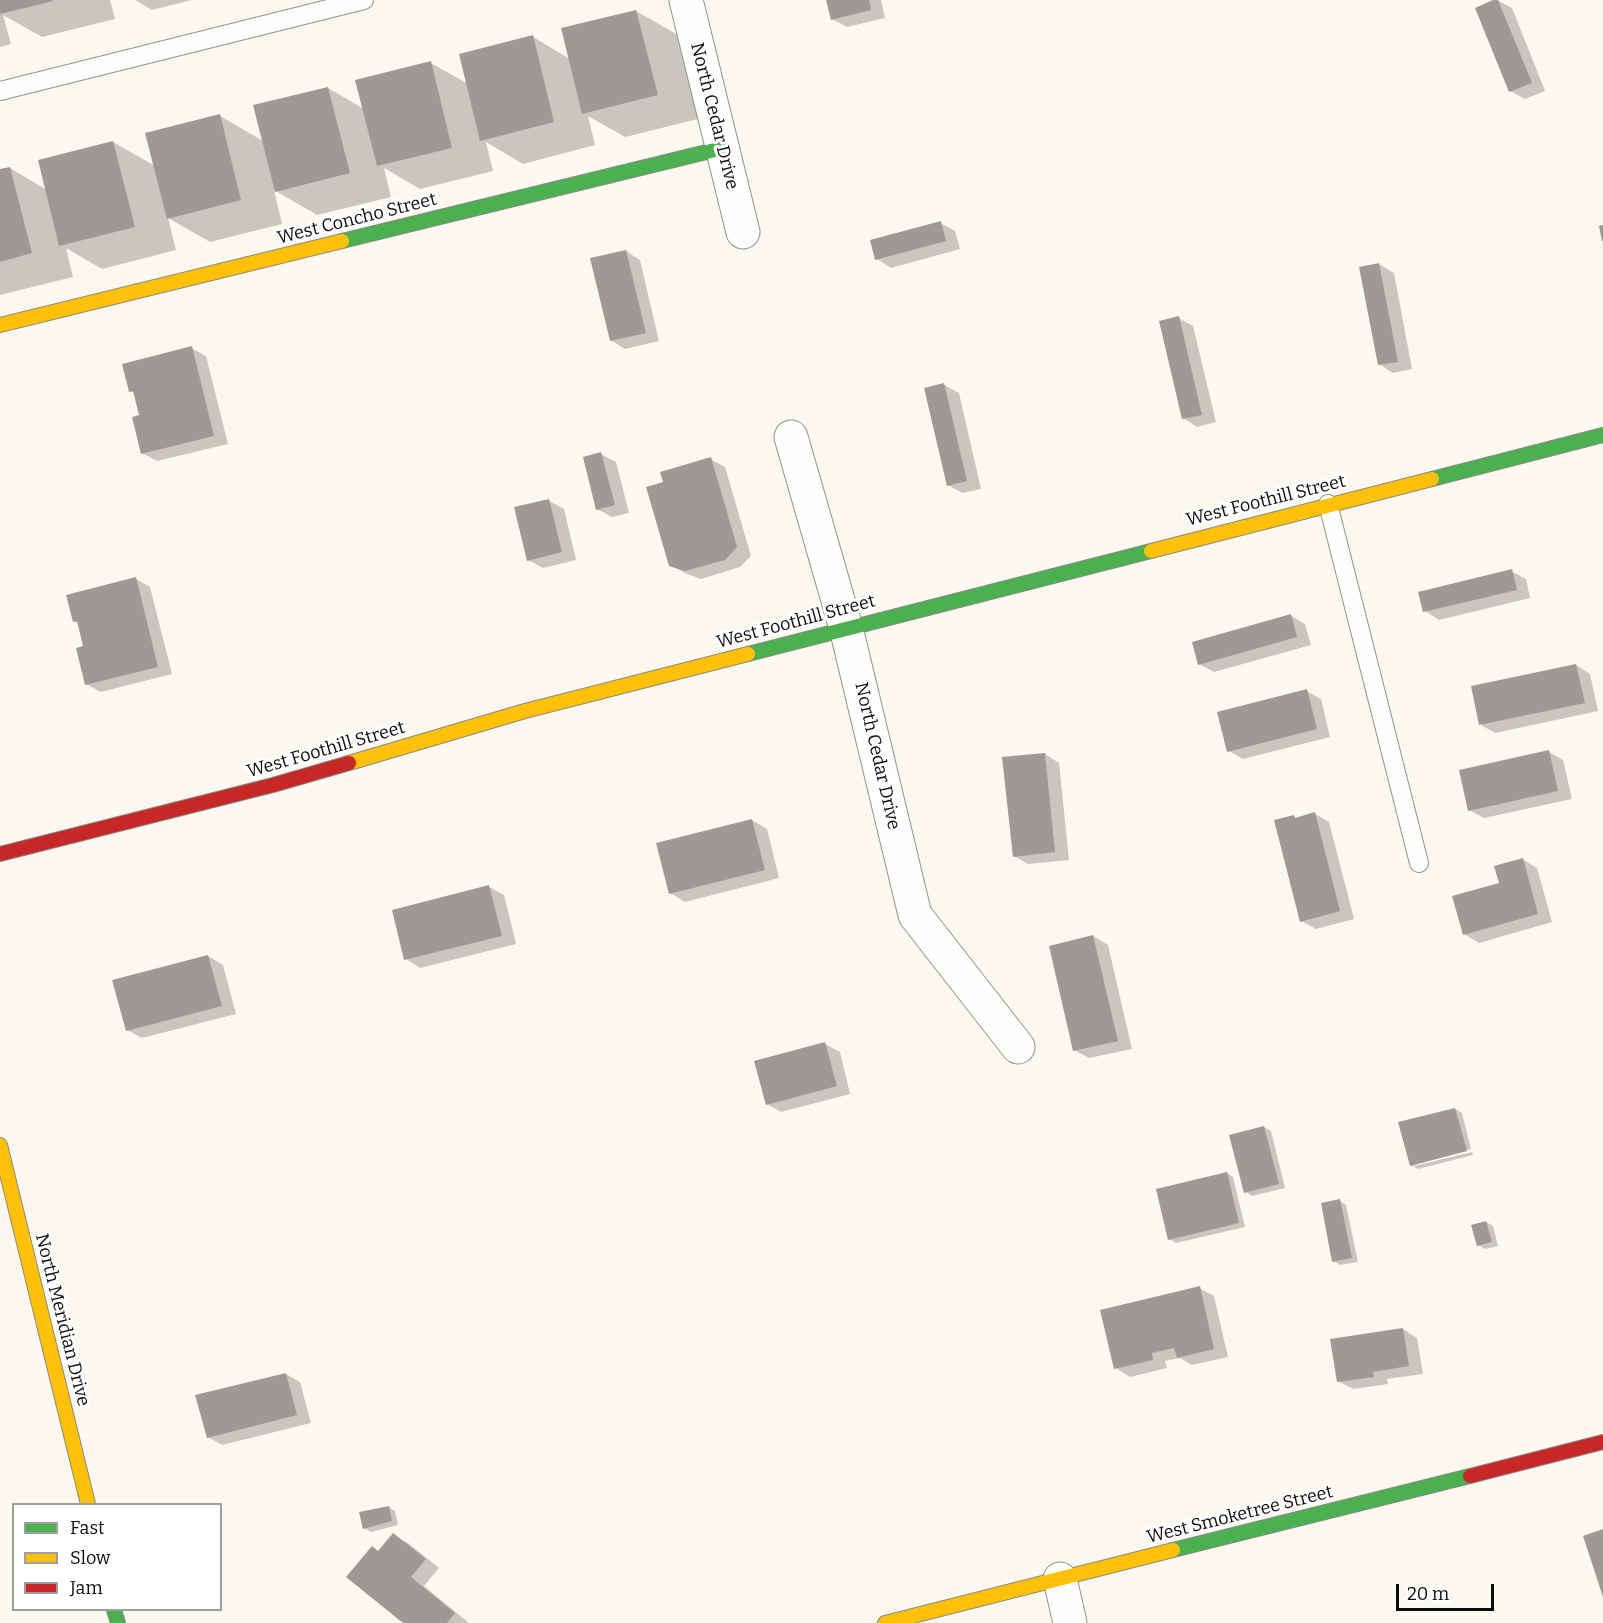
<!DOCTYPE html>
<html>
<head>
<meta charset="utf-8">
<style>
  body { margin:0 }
  #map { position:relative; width:1603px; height:1623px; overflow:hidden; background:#faf8ef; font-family:Bitter,serif }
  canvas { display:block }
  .legend { position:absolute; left:12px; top:1503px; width:210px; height:108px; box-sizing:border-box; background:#fff; border:2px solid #9e9e9e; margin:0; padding:8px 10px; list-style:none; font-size:18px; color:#0c0c0c }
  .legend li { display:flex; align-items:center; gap:12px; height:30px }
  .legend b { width:30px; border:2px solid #9e9e9e }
  .scale { position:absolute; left:1396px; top:1584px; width:98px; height:27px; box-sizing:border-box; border:3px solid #0c0c0c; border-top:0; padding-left:8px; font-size:18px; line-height:21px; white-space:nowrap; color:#0c0c0c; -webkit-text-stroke:4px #fff; paint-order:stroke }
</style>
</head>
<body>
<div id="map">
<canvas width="1603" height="1623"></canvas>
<ul class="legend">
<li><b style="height:8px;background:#4caf50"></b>Fast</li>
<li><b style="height:8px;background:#ffc107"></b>Slow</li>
<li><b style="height:8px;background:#c62828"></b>Jam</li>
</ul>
<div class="scale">20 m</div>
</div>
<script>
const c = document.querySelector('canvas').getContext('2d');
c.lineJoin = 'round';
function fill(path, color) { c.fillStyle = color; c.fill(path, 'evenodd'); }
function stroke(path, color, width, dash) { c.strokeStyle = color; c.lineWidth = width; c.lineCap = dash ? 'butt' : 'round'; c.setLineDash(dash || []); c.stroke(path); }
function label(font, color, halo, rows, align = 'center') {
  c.font = font + ' Bitter,serif'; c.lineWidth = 6; c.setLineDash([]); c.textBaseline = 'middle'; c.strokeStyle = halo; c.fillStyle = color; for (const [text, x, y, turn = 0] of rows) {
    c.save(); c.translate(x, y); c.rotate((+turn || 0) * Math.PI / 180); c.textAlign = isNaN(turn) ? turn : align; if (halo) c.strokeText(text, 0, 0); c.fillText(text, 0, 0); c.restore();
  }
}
fill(new Path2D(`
  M0 0H110L115 19 42 37 3 15 11 44 0 47Z
  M135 0H192L152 10Z
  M828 0H881L885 18 847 27 832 19Z
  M1497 0 1512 8 1545 91 1525 99 1510 91Z
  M636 11 678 35 698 119 625 137 588 116 595 145 523 164 486 142 493 171 420 189 384 168 391 197 317 215 274 190 282 224 210 242 168 218 176 250 102 269 66 248 73 277 0 295V171L10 168 47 190 113 142 155 166 220 116 263 141 328 88 364 109 431 63 468 84 533 37 570 59Z
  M940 223 955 231 960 249 891 268 877 259Z
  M626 251 640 260 659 341 625 349 611 340Z
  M1379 264 1394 273 1412 369 1393 373 1379 364Z
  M1178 318 1193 326 1216 422 1197 427 1183 418Z
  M191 348 206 356 228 444 157 461 142 453 140 416 135 393 130 391Z
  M944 385 959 393 981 489 962 493 948 485Z
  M601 454 616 462 629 513 612 517 597 509Z
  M710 459 725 467 751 556 740 567 701 579 685 573 670 565 665 483Z
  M549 501 564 509 576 560 543 568 528 560Z
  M1511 571 1526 579 1530 598 1439 620 1425 611Z
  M136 579 150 587 172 674 101 692 86 684 84 647 79 624 74 621Z
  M1290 615 1305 624 1311 645 1214 672 1199 664Z
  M1576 665 1590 674 1598 711 1495 733 1481 725Z
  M1306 691 1321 699 1330 737 1243 759 1229 751Z
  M1549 752 1563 760 1572 799 1484 818 1469 810Z
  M1045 754 1059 763 1069 860 1028 864 1014 856Z
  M1315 814 1329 822 1354 919 1316 929 1301 921 1294 817 1297 819Z
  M752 820 767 829 779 878 685 902 670 893Z
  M1522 859 1537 868 1552 922 1479 943 1464 934Z
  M489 887 504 895 516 944 420 968 406 959Z
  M1093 936 1108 945 1132 1049 1089 1058 1074 1050Z
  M208 956 223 965 236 1014 142 1038 127 1030Z
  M825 1044 840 1052 850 1094 781 1112 767 1104Z
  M1455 1109 1462 1113 1471 1149 1414 1163V1166L1472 1152 1473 1155 1418 1169 1411 1165Z
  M1264 1127 1271 1131 1285 1188 1252 1196 1246 1192Z
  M1227 1173 1233 1177 1245 1227 1176 1243 1169 1239Z
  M1340 1201 1346 1205 1358 1262 1340 1265 1334 1261Z
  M1486 1222 1493 1226 1498 1246 1485 1249 1478 1245Z
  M1199 1288 1214 1296 1228 1357 1192 1365 1180 1358 1165 1361 1167 1368 1130 1377 1116 1368Z
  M1403 1329 1417 1338 1423 1374 1387 1379 1388 1384 1353 1389 1338 1381Z
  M286 1374 300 1382 311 1423 222 1445 208 1437Z
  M388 1507 395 1511 398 1525 371 1532 364 1528Z
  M393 1535 408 1543 439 1568 424 1586 469 1623H406L372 1548 380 1552Z`), '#0003');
fill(new Path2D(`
  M0 0H53V1L0 14Z
  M826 0H869L871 10 831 20Z
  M1493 0H1498L1532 83 1509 92 1475 8Z
  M636 10 658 95 582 114 561 28Z
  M533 35 554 122 480 141 459 54Z
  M431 61 452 148 377 166 355 80Z
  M328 87 350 173 275 192 253 105Z
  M220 114 241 200 167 219 145 133Z
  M113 141 135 227 59 246 38 160Z
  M10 167 32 253 0 262V169Z
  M941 221 946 241 875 260 870 240Z
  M1603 225V241H1602L1599 226Z
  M626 250 646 333 610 341 590 258Z
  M1379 263 1398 362 1378 365 1359 267Z
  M1179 316 1202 415 1182 419 1159 321Z
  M192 346 214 436 141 454 132 417 139 415 133 391 129 392 122 364Z
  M944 383 967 481 947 486 924 388Z
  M601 452 615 505 596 510 583 457Z
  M711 457 737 547 725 560 685 571 669 566 646 487 663 482 660 472Z
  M549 499 562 552 527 561 514 507Z
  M1512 569 1517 590 1423 612 1418 592Z
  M136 577 158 667 85 685 76 648 83 646 77 621 73 622 66 595Z
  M1291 614 1297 637 1198 665 1192 642Z
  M1576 664 1585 703 1479 725 1471 686Z
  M1307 689 1317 729 1227 752 1217 712Z
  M1549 750 1558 791 1468 811 1459 770Z
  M1045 753 1055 852 1013 857 1002 757Z
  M1315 812 1340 911 1300 922 1274 820 1294 815 1295 818Z
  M752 819 765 870 669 894 656 843Z
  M1523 858 1538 914 1463 935 1452 896 1499 883 1494 866Z
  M489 885 502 936 404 960 392 910Z
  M1093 935 1118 1041 1073 1051 1049 946Z
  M208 955 222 1006 126 1031 112 980Z
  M825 1042 837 1086 766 1105 754 1061Z
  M1455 1108 1467 1151 1410 1166 1398 1122Z
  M1264 1126 1279 1184 1244 1193 1229 1135Z
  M1227 1172 1239 1223 1168 1240 1156 1189Z
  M1340 1199 1352 1258 1332 1262 1321 1203Z
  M1486 1221 1492 1242 1477 1246 1471 1225Z
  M1200 1286 1214 1349 1177 1358 1174 1348 1152 1353 1153 1360 1114 1369 1100 1310Z
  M1403 1328 1409 1366 1373 1372 1374 1377 1337 1382 1330 1339Z
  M286 1373 297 1415 207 1438 195 1395Z
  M389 1506 392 1521 363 1529 359 1512Z
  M1603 1529V1597L1583 1536Z
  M393 1533 426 1559 411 1577 455 1613 447 1623H403L346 1577 372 1546 378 1551Z`), '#9d9a95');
const lane = new Path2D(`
  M0 91 364 0
  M1328 504 1419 863`);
const street = new Path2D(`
  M686 0 743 232
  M791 437 846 628 915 915 1018 1047
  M1060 1579 1070 1623`);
const fast = new Path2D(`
  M342 241 723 148
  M1432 479 1603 435
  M748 654 1151 551
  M1173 1550 1470 1476
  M114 1610 118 1623`);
const slow = new Path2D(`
  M0 325 342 241
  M1151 551 1432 479
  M349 763 525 711 748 654
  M0 1145 88 1504
  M885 1623 1173 1550`);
const jam = new Path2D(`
  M0 854 273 785 349 763
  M1470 1476 1603 1442`);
stroke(lane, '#93928e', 20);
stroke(street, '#93928e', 35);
stroke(fast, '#8a8985', 16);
stroke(slow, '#8a8985', 16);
stroke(jam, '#8a8985', 16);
stroke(lane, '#fefefd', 18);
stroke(street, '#fefefd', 33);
stroke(fast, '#4caf50', 14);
stroke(slow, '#ffc107', 14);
stroke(jam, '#c62828', 14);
label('18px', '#0c0c0c', '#fff', [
  ["North Cedar Drive",714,116,76],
  ["West Concho Street",357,219,-14],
  ["West Foothill Street",1266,501,-14],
  ["West Foothill Street",796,622,-15],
  ["West Foothill Street",326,750,-16],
  ["North Cedar Drive",877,756,77],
  ["North Meridian Drive",62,1320,76],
  ["West Smoketree Street",1240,1515,-14]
]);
</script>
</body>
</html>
